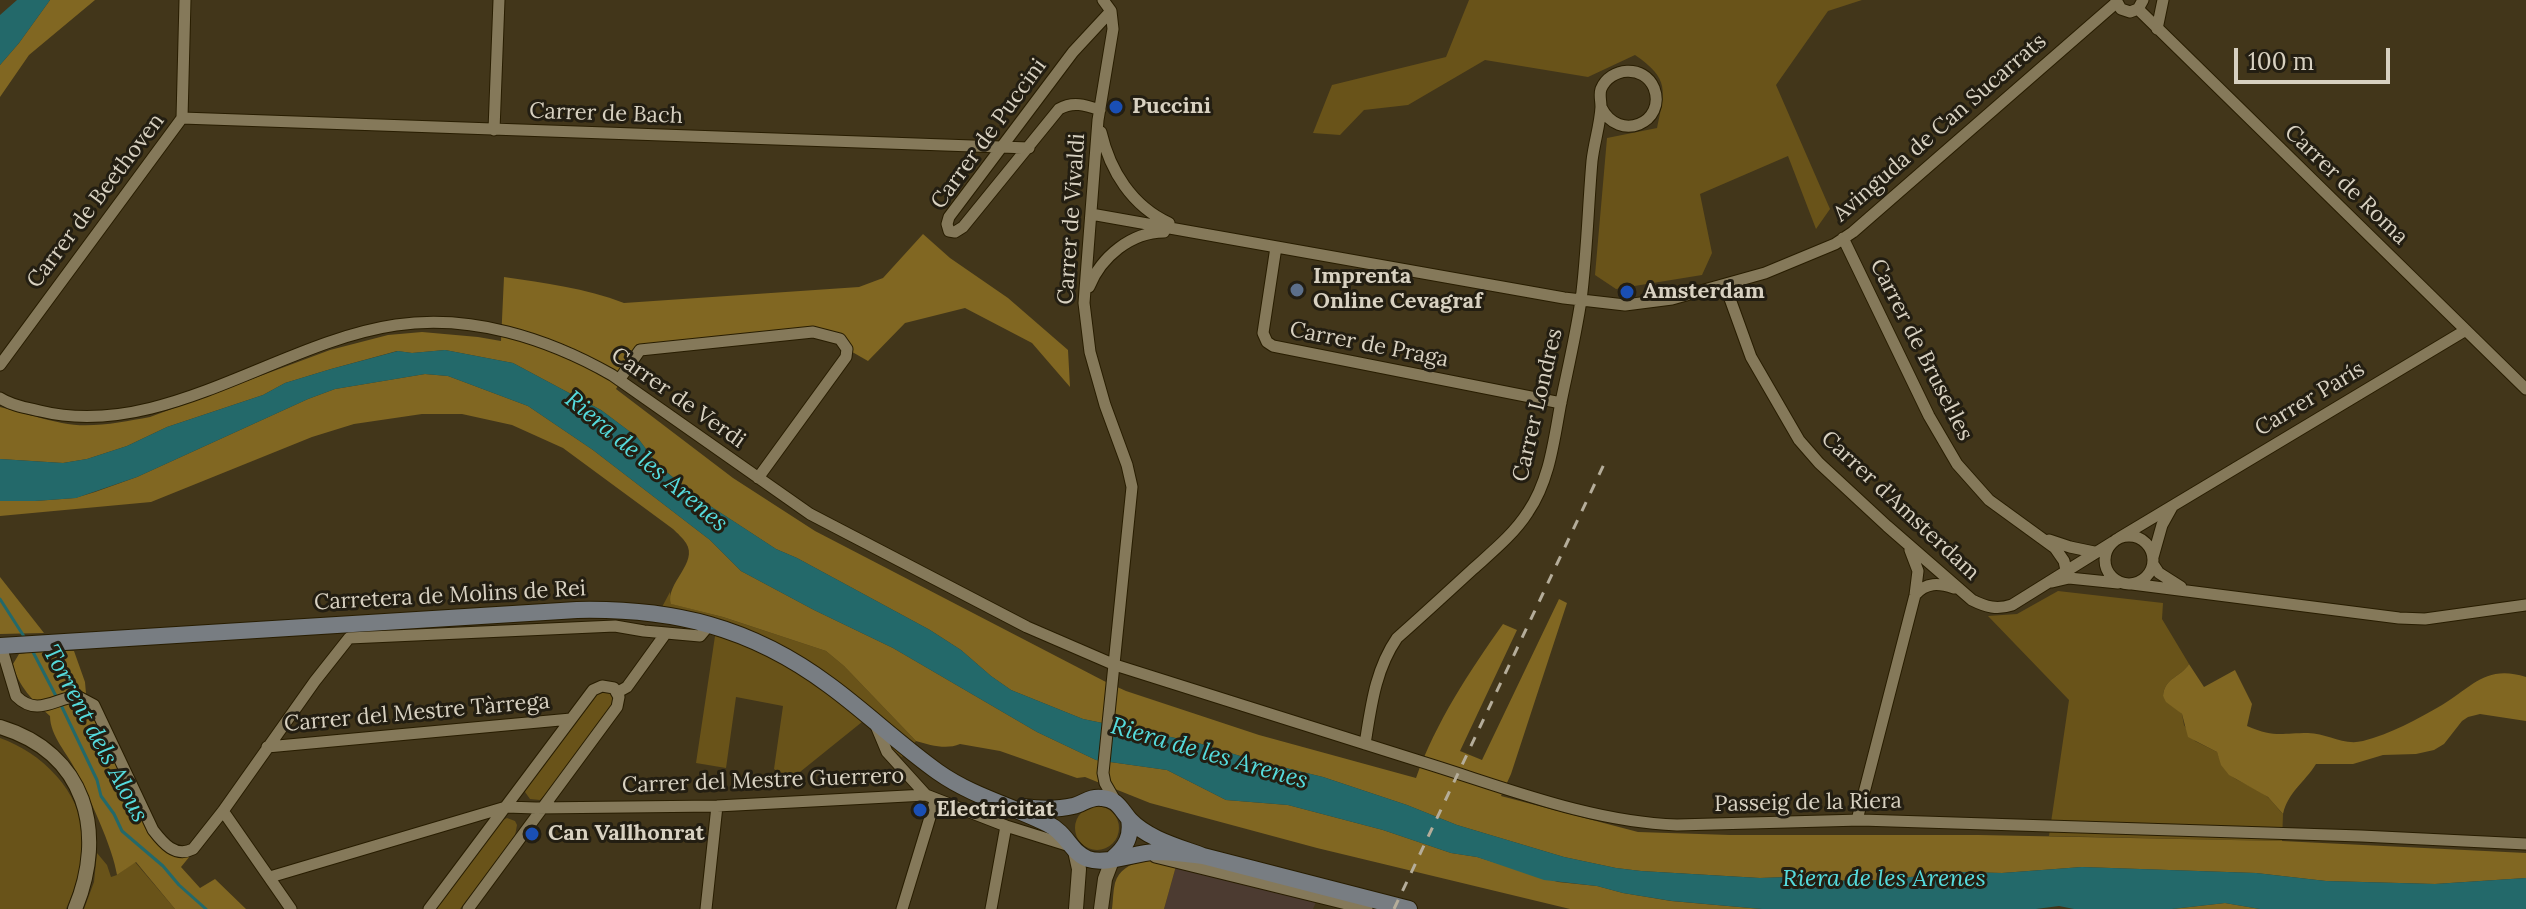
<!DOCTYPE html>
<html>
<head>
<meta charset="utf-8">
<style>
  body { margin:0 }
  #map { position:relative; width:2526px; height:909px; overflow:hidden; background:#42361a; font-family:Lora,serif }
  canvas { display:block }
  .scale { position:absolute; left:2234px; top:48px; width:156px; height:36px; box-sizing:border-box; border:4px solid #d8d1c1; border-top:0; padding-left:10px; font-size:24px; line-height:28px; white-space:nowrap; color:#d8d1c1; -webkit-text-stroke:6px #231e12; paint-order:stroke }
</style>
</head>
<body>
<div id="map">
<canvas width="2526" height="909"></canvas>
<div class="scale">100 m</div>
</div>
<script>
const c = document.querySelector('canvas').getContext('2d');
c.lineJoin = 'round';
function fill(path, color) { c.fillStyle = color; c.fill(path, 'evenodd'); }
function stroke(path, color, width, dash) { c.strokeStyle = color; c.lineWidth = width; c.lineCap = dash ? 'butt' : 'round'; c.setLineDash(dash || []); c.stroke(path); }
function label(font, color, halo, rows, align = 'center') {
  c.font = font + ' Lora,serif'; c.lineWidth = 6; c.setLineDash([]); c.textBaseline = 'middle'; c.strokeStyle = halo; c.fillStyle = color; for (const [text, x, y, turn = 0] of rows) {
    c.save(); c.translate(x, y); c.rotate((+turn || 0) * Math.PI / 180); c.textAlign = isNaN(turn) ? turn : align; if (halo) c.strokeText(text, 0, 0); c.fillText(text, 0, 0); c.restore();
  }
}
fill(new Path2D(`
  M1178 859 1320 893 1313 909H1164Z`), '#4c3b31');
fill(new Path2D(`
  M1469 0H1862L1828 11 1776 85 1830 209 1816 229 1788 156 1700 194 1712 253 1702 275 1616 289 1595 275 1607 138 1657 128C1665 90 1670 79 1635 55L1588 77 1485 60 1408 105 1364 110 1340 135 1313 133 1332 85 1446 57Z
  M2058 591 2163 603 2162 619 2189 664C2180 678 2165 677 2163 696L2182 714 2184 725 2195 741 2217 752C2228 784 2241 778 2265 795 2272 800 2277 808 2283 814L2282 841 2049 836 2069 700 1988 616 2017 614Z
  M670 592 672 604 723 617 826 651 844 666 916 741 902 757 862 722 790 780 774 769 783 706 736 697 726 768 696 763 715 636 676 625 654 622Z
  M606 690 612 694 614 705 544 796 540 800 530 799 525 792 526 787 596 691Z
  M0 738C42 753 81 791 83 837 84 862 76 886 66 909H0Z
  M1075 828a22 22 0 1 1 44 0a22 22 0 1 1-44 0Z
  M507 818 515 821 517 825 515 836 460 909H434L501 821Z
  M97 853 107 865 111 877 117 875 135 862 175 909H84L94 882Z`), '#695319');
fill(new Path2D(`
  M50 0H95L29 55 0 97V65L19 43Z
  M923 234 950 258 1008 298 1068 350 1070 387 1032 343 965 308 905 323 868 361 847 349 828 334 640 350 616 389 733 478 815 531 1104 681 1126 691 1259 735 1416 778C1436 722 1469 672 1503 624L1517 630 1460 751 1482 760 1559 599 1567 603 1511 774 1501 796 1638 832 1730 835H1979L2282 841 2526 853V878L2435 884 2326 881 2256 873 2082 867 2002 873 1962 872 1880 880 1821 881 1788 877 1760 878 1641 871 1616 868 1564 857 1457 825 1407 805 1323 777 1253 760 1195 742 1083 719 1011 690 991 676 961 650 930 630 797 558 776 549 698 498 658 465 637 437 601 410 513 363 445 350 412 353 397 351 331 369 285 383 263 395 167 427 127 446 87 459 63 463 0 459V407C21 412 41 419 62 423 90 429 122 422 150 417L330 350 388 335 422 332 478 337 501 341 504 277C545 283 585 288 624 303L859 287 883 278Z
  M425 374 448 376 528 406 593 450 710 540 741 571 814 610 893 648 1037 732 1096 760 1167 770 1226 800 1288 805 1383 830 1451 853 1477 857 1558 882 1597 886 1623 893 1671 901 1762 909H1570L1317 848 1150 803 1085 777 1077 778 1000 751 960 744C946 750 930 745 916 741L844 666 826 651 723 617 671 604C665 583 699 563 686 543 683 538 677 533 673 529L563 448 512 425 462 414H422L354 424 312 437 151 502 0 516V501H35L75 498 95 492 137 477 308 399 335 389Z
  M0 577 44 633 0 634Z
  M39 651H74L85 682 87 705 148 828 176 855 190 856 181 867 200 888 215 879 246 909H175L136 862 117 875C113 848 89 797 76 771 68 754 50 736 50 716 34 702 17 685 13 664L19 654Z
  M2189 664 2204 687 2235 670 2252 704 2247 726C2275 738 2281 733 2308 733 2327 733 2343 746 2363 741 2390 734 2418 719 2442 705 2472 687 2486 664 2526 677V721L2480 714 2468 717 2462 721 2444 744 2434 750 2416 754 2383 755 2353 764H2316C2305 782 2288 792 2283 814L2268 797 2229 775 2221 765 2217 752 2188 737 2182 714 2166 702 2163 696C2165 677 2180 678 2189 664Z
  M1178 859 1164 909H1112C1113 901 1113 891 1115 883 1123 857 1157 860 1178 859Z
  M2225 903 2260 909H2172Z`), '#816722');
fill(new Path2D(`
  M17 0H50L19 43 0 65V15Z
  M445 350 513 363 601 410 637 437 658 465 698 498 776 549 797 558 930 630 961 650 991 676 1011 690 1083 719 1195 742 1253 760 1323 777 1407 805 1457 825 1564 857 1616 868 1641 871 1760 878 1788 877 1821 881 1880 880 1962 872 2002 873 2082 867 2256 873 2326 881 2435 884 2526 878V909H2260L2225 903 2172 909H2074L2059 906 2036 909H1762L1672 901 1623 893 1597 886 1544 880 1477 857 1451 853 1383 830 1288 805 1226 800 1167 770 1096 760 1037 732 893 648 814 610 741 571 710 540 593 450 528 406 448 376 425 374 335 389 308 399 137 477 76 498 35 501H0V459L63 463 87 459 127 446 167 427 263 395 285 383 331 369 398 351 412 353Z`), '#23696a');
stroke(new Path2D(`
  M0 599 25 638
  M33 652 57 698
  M61 705 97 780 101 796 114 814 122 831 163 866 179 885 206 909`), '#23696a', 3);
const minor = new Path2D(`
  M1103 0 1111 11 1113 29 1098 120 1084 303 1090 352 1105 405 1127 465 1132 487 1103 773 1105 783 1116 802
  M2116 0 2121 9 2130 12 2138 9 2143 0
  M2138 9 2526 389
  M2157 29 2163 0
  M1100 110C1085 105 1073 101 1059 109L963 227 955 232 949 231 947 224 949 217 1073 52 1111 11
  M182 118 1029 148
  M494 130 499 0
  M1101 132C1110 171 1132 206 1169 223
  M1091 214 1564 298 1625 305 1672 299 1765 273 1835 244 1853 232 2117 2
  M1843 238 1929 416 1957 464 1989 500 2055 548 2064 561 2066 570
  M1276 247 1263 333 1267 342 1273 346 1561 403
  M1725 285 1751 357 1799 440 1819 463 1887 526 1972 600C1986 607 1997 610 2012 605L2113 542
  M1089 287C1101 257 1131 232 1164 232
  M0 365 182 118 185 0
  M619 380 640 350 813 332 840 339 847 349 846 357 758 478
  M0 398C12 406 27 408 40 411 161 441 279 342 396 325 471 314 547 338 612 375L810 514 1027 627 1115 665C1221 699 1328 732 1435 766 1514 791 1594 822 1677 825L1861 820 2361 836 2526 844
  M2105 560a24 24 0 1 1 48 0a24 24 0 1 1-48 0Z
  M2119 538 2466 330
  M2049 540 2070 547 2094 552
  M2153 557 2162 525 2172 507
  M2153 564 2159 573 2181 587
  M2052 582 2069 578 2118 583
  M2132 584 2399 618 2425 619 2526 605
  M1915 595C1926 582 1939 583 1954 588
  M1 646 16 696C37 717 54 699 77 696L94 705 153 830C163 843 175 858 193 849L223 811 315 681 349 638 615 626 644 631 700 636 710 624
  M618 692 627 687 666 633
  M874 721 887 752 926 795
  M1365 744C1371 707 1375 670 1397 638 1423 615 1448 592 1473 569 1493 551 1514 534 1528 512 1550 480 1554 439 1561 402 1568 368 1576 334 1581 300 1587 254 1588 207 1592 161 1594 143 1600 125 1601 107 1601 100 1599 95 1601 89 1610 67 1644 64 1654 88 1667 122 1619 144 1601 107
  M267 747 571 719
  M223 811 291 909
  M1857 820 1915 595 1918 571 1910 550
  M1155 857 1367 909
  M270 877 506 807 536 808 717 806 926 795 1006 826 1070 846
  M429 909 593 690 602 686 614 688 619 697 617 707 468 909
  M706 909 717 806
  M902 909 935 801
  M991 909 1006 826`);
const tertiary = new Path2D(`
  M0 727C86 753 107 832 75 909
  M1075 851 1079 869 1076 909
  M1101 909 1105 879 1113 858`);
const secondary = new Path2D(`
  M0 646 577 610C673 608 751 627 829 685 866 712 900 745 938 772 972 796 1012 806 1048 824 1067 833 1071 853 1088 859 1106 865 1135 853 1154 852 1170 852 1187 854 1203 856
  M1023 807C1039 809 1056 810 1073 806 1083 804 1090 796 1102 798 1118 799 1121 810 1130 820 1148 839 1179 847 1203 856L1409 909
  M1113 858C1126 847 1132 836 1129 819`);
stroke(minor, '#281d01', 13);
stroke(tertiary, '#281d01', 16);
stroke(secondary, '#281d01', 18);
stroke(minor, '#85795a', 11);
stroke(tertiary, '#85795a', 14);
stroke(secondary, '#787d82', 16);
stroke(new Path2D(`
  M1394 909 1606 460`), '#b5ad9a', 3, [10, 10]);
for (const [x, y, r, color] of [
  [1116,107,8,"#1a4fb4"],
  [1297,290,8,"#5c6f8a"],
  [1627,292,8,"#1a4fb4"],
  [920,810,8,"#1a4fb4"],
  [532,834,8,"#1a4fb4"]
]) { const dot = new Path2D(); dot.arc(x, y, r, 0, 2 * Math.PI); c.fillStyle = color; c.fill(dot); stroke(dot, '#231e12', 3); }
label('bold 22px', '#d8d1c1', '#231e12', [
  ["Puccini",1132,107],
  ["Imprenta",1313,277],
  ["Online Cevagraf",1313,302],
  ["Amsterdam",1643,292],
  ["Electricitat",936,810],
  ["Can Vallhonrat",548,834]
], 'left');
label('22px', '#d8d1c1', '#231e12', [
  ["Carrer de Bach",606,114,2],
  ["Avinguda de Can Sucarrats",1940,128,-41],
  ["Carrer de Puccini",989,134,-54],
  ["Carrer de Roma",2346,185,44],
  ["Carrer de Beethoven",96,201,-53],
  ["Carrer de Vivaldi",1072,219,-86],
  ["Carrer de Praga",1369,345,11],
  ["Carrer de Brusel·les",1921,350,63],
  ["Carrer de Verdi",678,398,35],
  ["Carrer París",2310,399,-31],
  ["Carrer Londres",1538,405,-77],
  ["Carrer d'Amsterdam",1900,506,43],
  ["Carretera de Molins de Rei",450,596,-3],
  ["Carrer del Mestre Tàrrega",417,713,-5],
  ["Carrer del Mestre Guerrero",763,781,-2],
  ["Passeig de la Riera",1808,803,-1]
]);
label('italic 24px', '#55dbdd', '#231e12', [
  ["Riera de les Arenes",646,462,40],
  ["Torrent dels Alous",95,734,62],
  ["Riera de les Arenes",1209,754,16],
  ["Riera de les Arenes",1884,879]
]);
</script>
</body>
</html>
